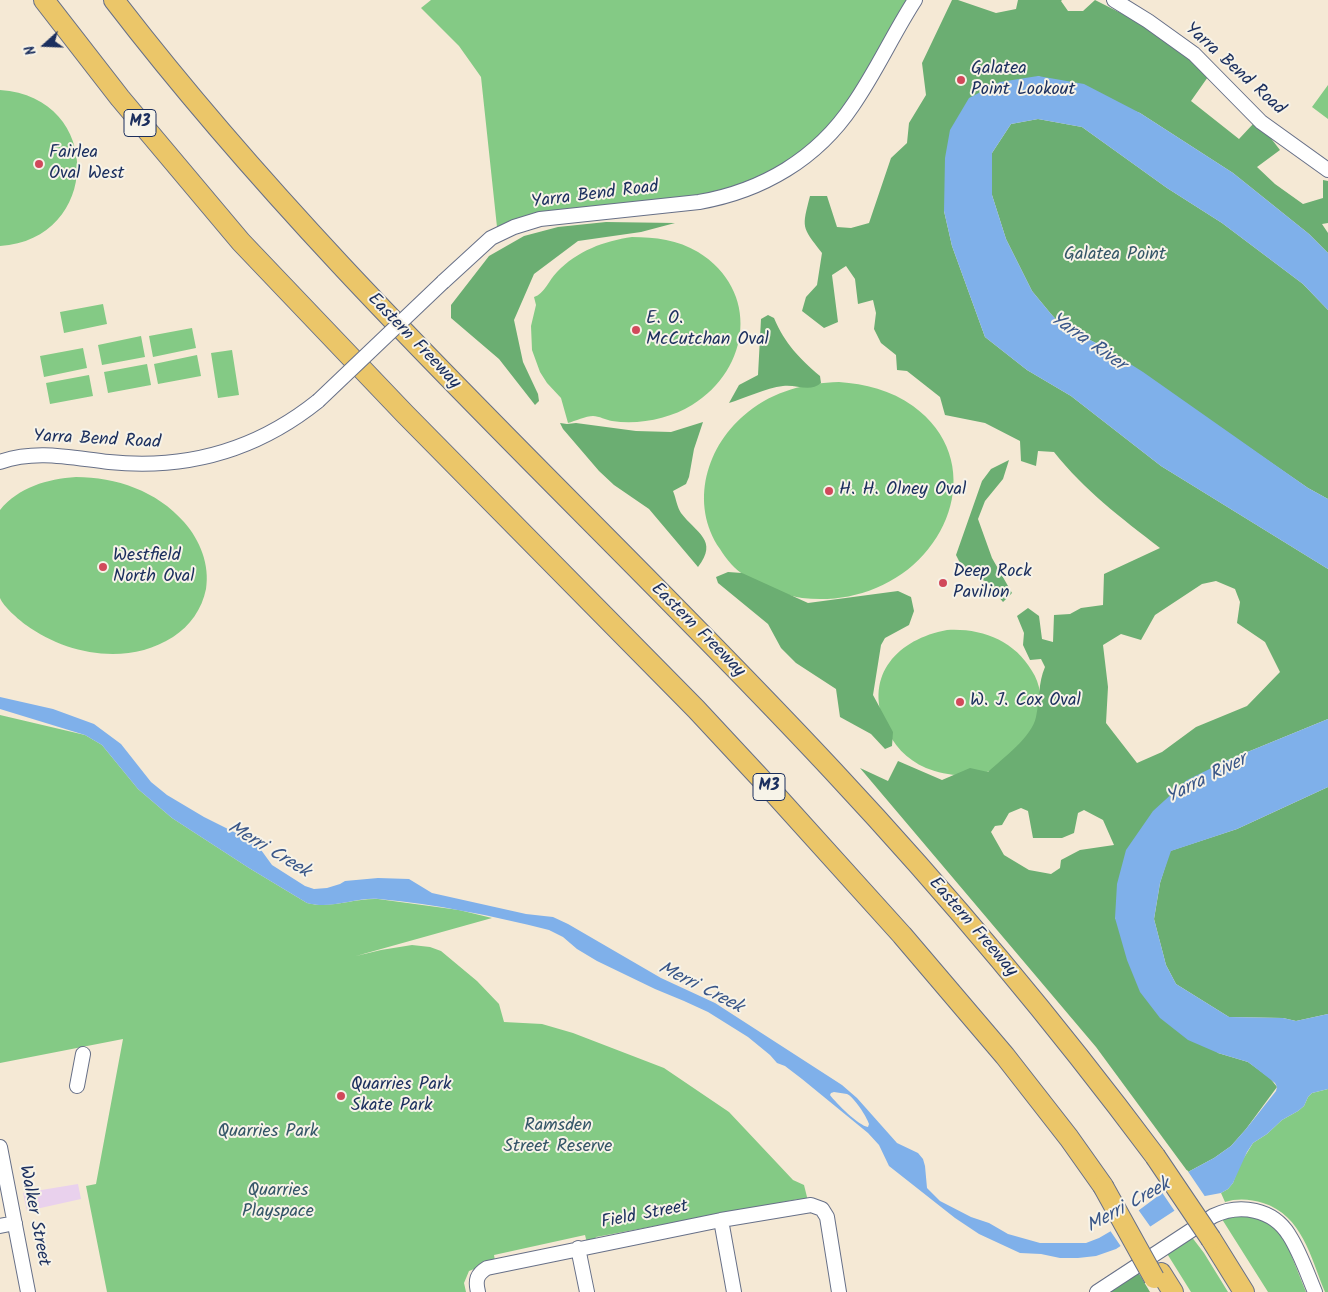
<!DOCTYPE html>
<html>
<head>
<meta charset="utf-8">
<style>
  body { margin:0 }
  #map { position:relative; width:1328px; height:1292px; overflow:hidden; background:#f5e9d5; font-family:Kalam,sans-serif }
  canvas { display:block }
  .north { position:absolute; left:20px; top:20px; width:50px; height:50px; -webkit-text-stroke:4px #f7f3e8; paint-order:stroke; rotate:250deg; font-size:14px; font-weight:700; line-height:20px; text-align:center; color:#1b2f5e }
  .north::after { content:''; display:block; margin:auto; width:18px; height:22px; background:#1b2f5e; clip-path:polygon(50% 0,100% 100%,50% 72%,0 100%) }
</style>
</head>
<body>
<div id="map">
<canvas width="1328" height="1292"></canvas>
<div class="north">N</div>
</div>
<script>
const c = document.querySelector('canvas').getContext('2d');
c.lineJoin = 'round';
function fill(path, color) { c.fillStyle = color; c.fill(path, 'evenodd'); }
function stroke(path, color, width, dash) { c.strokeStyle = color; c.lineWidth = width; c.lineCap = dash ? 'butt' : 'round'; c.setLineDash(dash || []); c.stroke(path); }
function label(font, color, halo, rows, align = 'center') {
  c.font = font + ' Kalam,sans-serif'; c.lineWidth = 4; c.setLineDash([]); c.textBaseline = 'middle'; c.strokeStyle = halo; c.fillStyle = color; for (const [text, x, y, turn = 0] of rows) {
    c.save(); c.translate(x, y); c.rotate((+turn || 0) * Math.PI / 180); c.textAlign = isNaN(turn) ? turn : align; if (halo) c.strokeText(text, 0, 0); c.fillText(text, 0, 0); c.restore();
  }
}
fill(new Path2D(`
  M78 1184 81 1199 27 1211 23 1193Z`), '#e9d1ed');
fill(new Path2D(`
  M431 0H915L840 122 752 188 514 227H497L481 77 459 46 421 8Z
  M1328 85V119L1312 107Z
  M0 90C105 97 101 240 0 246Z
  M632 237C655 237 678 240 698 252 760 290 751 369 692 405 669 419 639 425 612 421 606 420 599 416 593 416 586 416 575 421 568 423L561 398 547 383 540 372 532 350 531 326 536 305 534 297C544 294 549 280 557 272 577 251 604 241 632 237Z
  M103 304 107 324 64 333 60 312Z
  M192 328 196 348 153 357 149 336Z
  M141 336 145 357 102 365 98 345Z
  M83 348 87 368 44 377 40 356Z
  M232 350 239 395 218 398 211 353Z
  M197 355 201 376 158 384 154 364Z
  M147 364 151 385 108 393 104 372Z
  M89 375 93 396 50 404 46 383Z
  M839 382C865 384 891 390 913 406 987 460 951 558 876 588 852 598 827 601 802 598 787 596 776 590 763 584 757 581 751 579 746 576 735 570 726 559 720 549 689 504 706 445 748 412 774 391 806 383 839 382Z
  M76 477C116 477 157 491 184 522 200 540 210 565 206 589 202 609 190 626 173 637 128 666 67 655 26 625 19 620 3 606 0 598 0 591 0 582 0 575 0 553 0 532 0 510 19 487 47 479 76 477Z
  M947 630C981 628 1014 640 1032 671 1036 677 1039 685 1040 693 1041 704 1037 719 1036 731 1024 741 1006 761 993 769 986 774 975 774 967 775 953 776 939 773 926 768 906 759 893 745 885 725 864 675 898 639 947 630Z
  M0 715 85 735 102 745 138 789 172 818 249 868 307 903C331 909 353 898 378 899L459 910 492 918 356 956 381 950 412 945 430 947 441 951 477 981 499 1004 504 1022 542 1024 573 1033 664 1068 729 1112 793 1180 804 1185 808 1201 802 1202 799 1199 596 1237 594 1241 587 1243 585 1235 494 1255 495 1261 469 1271 464 1283 466 1292H107L86 1186 96 1184 123 1039 0 1063Z
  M1328 1089V1292H1325C1311 1258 1302 1215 1263 1203 1251 1199 1237 1198 1225 1202L1221 1193 1228 1189 1233 1183 1239 1166 1253 1143 1267 1134 1282 1120 1298 1111 1304 1106 1308 1097 1312 1093Z
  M1231 1213 1265 1218 1284 1237 1306 1292H1268L1220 1216Z
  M1191 1236 1204 1253 1228 1292H1191L1166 1252Z`), '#84ca85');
fill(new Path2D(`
  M952 0H958L996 13 1016 9 1018 0H1062L1061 1 1068 11H1083L1095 0 1186 46 1210 74 1191 101 1239 139 1253 124 1266 132 1280 150 1257 167 1275 184 1303 204 1323 198V180L1328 181V223L1322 224 1328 233V253L1309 234 1233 173 1140 113 1038 76 944 211 952 246 985 337 1027 370 1071 396 1161 466 1328 569V719L1228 760 1115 918 1218 1053 1248 1062 1270 1078 1277 1087 1246 1129 1231 1146 1214 1158 1188 1172 1096 1047 860 768 888 781 898 761 942 780 970 768 988 772C1003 758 1032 737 1036 717 1040 699 1038 683 1045 667L1041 659 1030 660 1023 645 1024 633 1017 616 1028 608 1039 616 1042 639 1053 642 1054 615 1070 614 1081 608 1103 605 1104 574 1160 548C1120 517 1085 491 1054 452L1038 451 1036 466 1021 461 1020 441 985 423 945 415 940 397 907 371 897 370 896 355 881 343 874 329 876 313 873 300 858 304 855 279 846 266 832 275 838 322 824 328 802 311 806 297 817 285 822 253C801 226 802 228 810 196H827L837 227 851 228 869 223 891 158 907 143 909 123 926 95 922 63ZM1216 581 1235 589 1240 602 1237 623 1265 642 1280 672 1247 706 1196 727 1162 752 1137 763 1106 723 1108 687 1103 645 1121 634 1141 640 1155 615 1202 584ZM1021 808 1028 811 1033 838H1062L1074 833 1078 813 1084 810 1103 820 1114 845 1080 850 1061 860 1060 868 1051 874 1029 870 1004 855 991 832 995 826 1002 825 1009 813Z
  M1038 119 1082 127 1167 188 1222 223 1303 284 1328 310V499L1308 488 1100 345 1062 326 1051 314 1032 291 1006 239 992 195V153L1011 124Z
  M606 222 675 223 641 232 578 241 534 274 514 320 523 362 538 394 539 401 535 405 499 359 451 318V305L489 256 524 236 558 227Z
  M768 315 774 318C785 344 799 358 820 376L821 383C810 393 796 384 783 386 766 388 745 398 729 403L739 385 758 375 761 319Z
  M703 422 694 449 689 477 686 484 673 491C676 498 677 507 681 513 696 533 719 540 698 567L649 509 614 485 599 471 563 429 560 423 567 424 576 423 636 431 671 432Z
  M1009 460 1003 479 985 501 978 519 992 558 1012 593 1003 602 985 581 965 573 956 555 982 481 991 469Z
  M728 572 742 573 808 603 898 591 911 597 914 611 909 625 885 638 881 645 873 695 893 732 892 746 885 749 871 734 840 717 836 689 796 663 781 648 768 624 718 583 716 577Z
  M1328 787V1014L1296 1021 1283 1018 1229 1017 1176 984 1166 965 1154 919 1160 883 1170 851 1237 829Z
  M1138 1272 1150 1292H1108Z`), '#6bae72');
fill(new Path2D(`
  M1038 76 1084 84 1140 113 1233 173 1309 234 1328 253V310L1303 284 1222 223 1167 188 1082 127 1038 119 1011 124 992 153V195L1006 239 1032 291 1051 314 1062 326 1100 345 1143 372 1308 488 1328 499V569L1161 466 1071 396 1027 370 985 337 952 246 944 211 945 158 950 130 969 98 1000 82Z
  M0 697 53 709 94 724 121 744 151 782 167 795 204 817 256 843 272 865 305 886 314 889 327 888 340 884 345 881 378 878 409 879 432 893 526 914 553 917 568 924 661 978 715 1003 842 1085 857 1098 897 1143 918 1153 923 1159 925 1166 927 1188 940 1201 971 1217 989 1223 1008 1234 1040 1243H1086L1099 1238 1111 1231 1162 1193 1188 1172 1214 1158 1231 1146 1246 1129 1276 1091 1277 1087 1275 1083 1248 1062 1218 1053 1188 1040 1160 1018 1140 992 1127 960 1115 918 1117 884 1126 850 1153 811 1187 780 1228 760 1328 719V787L1237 829 1171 851 1160 883 1154 919 1166 965 1176 984 1229 1017 1283 1018 1296 1021 1328 1014V1089L1312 1093 1308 1097 1304 1106 1298 1111 1282 1120 1267 1134 1253 1143 1247 1152 1233 1183 1228 1189 1221 1193 1205 1196 1174 1211 1116 1249 1096 1256 1078 1258H1060L1041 1254 1020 1253 979 1234 955 1218 889 1166 879 1145 868 1133 802 1079 785 1066 777 1063 770 1055 748 1037 708 1012 684 1001 655 989 597 961 577 949 563 937 549 930C493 916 436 904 379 899 354 897 332 910 307 903L249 868 172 818 138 789 102 745 85 735 0 709ZM834 1092C838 1093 843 1093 847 1094 854 1097 867 1117 869 1124L868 1127C859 1126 836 1103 830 1095L831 1093Z`), '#7fb0ea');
fill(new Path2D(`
  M1187 1170 1206 1198 1176 1213 1161 1191Z
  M1137 1208 1152 1229 1122 1248 1109 1229Z`), '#f5e9d5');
const minor = new Path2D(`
  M1114 0 1148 21 1194 54 1261 122 1328 170
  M443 282 491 238 514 227 540 219 699 202C762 191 817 159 853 105 876 72 893 34 915 0
  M0 462C36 449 72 458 109 462 187 470 257 450 318 401
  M77 1086 83 1054
  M0 1147 28 1292
  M721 1220 734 1292
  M0 1226 15 1223
  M578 1248 587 1292
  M478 1292C475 1280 477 1274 487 1268L721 1220 811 1205 822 1209 827 1217 839 1292
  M1097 1292 1213 1216C1240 1203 1273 1209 1289 1235 1300 1252 1307 1273 1315 1292`);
const highway = new Path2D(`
  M44 0 120 98 241 242 405 414 696 709 763 781 902 935 1005 1056 1069 1138 1103 1186
  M114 0C329 280 594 514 834 772 948 894 1055 1022 1155 1156
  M1211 1239 1244 1292
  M1161 1273 1173 1292`);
stroke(minor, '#677088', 16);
stroke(highway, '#677088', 22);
stroke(minor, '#fff', 14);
stroke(highway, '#ebc669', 20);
const minorBridge = new Path2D(`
  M318 401 443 282`);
const highwayBridge = new Path2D(`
  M1155 1156 1211 1239
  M1103 1186 1154 1278`);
stroke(minorBridge, '#677088', 16, []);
stroke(highwayBridge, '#677088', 22, []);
stroke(minorBridge, '#fff', 14);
stroke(highwayBridge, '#ebc669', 20);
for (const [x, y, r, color] of [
  [961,80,5,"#d1495b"],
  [39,164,5,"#d1495b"],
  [636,330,5,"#d1495b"],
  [829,491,5,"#d1495b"],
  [103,567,5,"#d1495b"],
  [943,583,5,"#d1495b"],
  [960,702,5,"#d1495b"],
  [341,1096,5,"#d1495b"]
]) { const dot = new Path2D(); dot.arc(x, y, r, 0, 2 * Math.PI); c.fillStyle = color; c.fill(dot); stroke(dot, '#f7f3e8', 2); }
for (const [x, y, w] of [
  [140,123,32],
  [769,787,32]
]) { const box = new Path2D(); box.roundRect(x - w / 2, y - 13.5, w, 27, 4); c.fillStyle = '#f7f3e8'; c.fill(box); stroke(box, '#1b2f5e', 1); }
label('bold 16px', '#1b2f5e', null, [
  ["M3",140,123],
  ["M3",769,787]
]);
label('18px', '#1b2f5e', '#f7f3e8', [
  ["Galatea",971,70],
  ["Point Lookout",971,91],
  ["Fairlea",49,154],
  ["Oval West",49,175],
  ["E. O.",646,320],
  ["McCutchan Oval",646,341],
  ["H. H. Olney Oval",839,491],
  ["Westfield",113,557],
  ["North Oval",113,578],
  ["Deep Rock",953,573],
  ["Pavilion",953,594],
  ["W. J. Cox Oval",970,702],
  ["Quarries Park",351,1086],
  ["Skate Park",351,1107]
], 'left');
label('18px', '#1b2f5e', '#f7f3e8', [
  ["Yarra Bend Road",1234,70,42],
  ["Yarra Bend Road",595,196,-7],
  ["Eastern Freeway",413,342,46],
  ["Yarra Bend Road",97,441,3],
  ["Eastern Freeway",697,631,45],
  ["Eastern Freeway",972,928,49],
  ["Walker Street",33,1216,79],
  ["Field Street",645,1216,-11]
]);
label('18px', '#355668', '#f7f3e8', [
  ["Galatea Point",1115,256],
  ["Ramsden",558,1127],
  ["Street Reserve",558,1148],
  ["Quarries Park",268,1133],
  ["Quarries",278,1192],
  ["Playspace",278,1213]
]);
label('italic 19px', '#395688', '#f7f3e8', [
  ["Yarra River",1087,343,35],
  ["Yarra River",1207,780,-27],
  ["Merri Creek",268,851,31],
  ["Merri Creek",700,989,27],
  ["Merri Creek",1129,1207,-29]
]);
</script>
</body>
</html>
